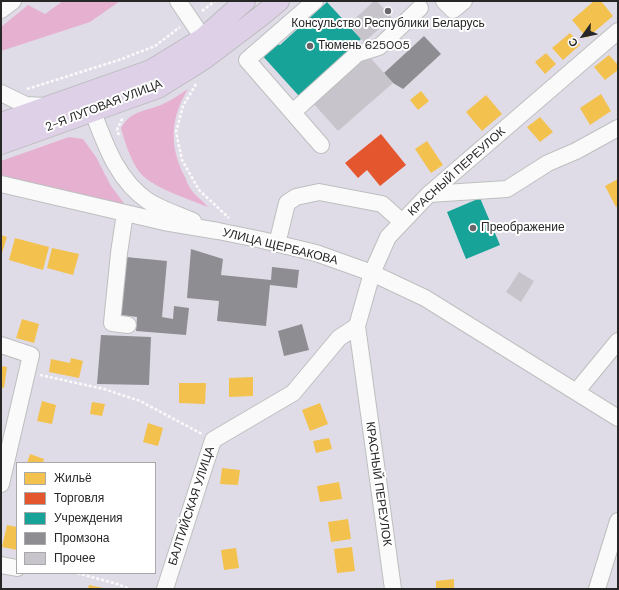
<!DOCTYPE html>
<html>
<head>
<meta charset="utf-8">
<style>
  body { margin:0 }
  #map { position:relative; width:619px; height:590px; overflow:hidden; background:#e0dce7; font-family:"DM Sans",sans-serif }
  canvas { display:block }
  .frame { position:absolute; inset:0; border:2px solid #272727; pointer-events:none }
  .legend { position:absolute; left:16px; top:462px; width:140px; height:112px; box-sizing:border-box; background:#fff; border:1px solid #a9a9a9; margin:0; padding:5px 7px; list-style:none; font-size:12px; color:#272727 }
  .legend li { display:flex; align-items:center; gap:8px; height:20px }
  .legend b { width:20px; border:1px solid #a9a9a9 }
  .north { position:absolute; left:563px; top:16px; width:40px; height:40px; -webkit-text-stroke:3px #fff; paint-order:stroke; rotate:237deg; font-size:11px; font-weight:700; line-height:16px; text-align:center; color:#272727 }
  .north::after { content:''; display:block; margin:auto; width:14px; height:18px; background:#272727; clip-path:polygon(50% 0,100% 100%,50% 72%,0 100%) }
</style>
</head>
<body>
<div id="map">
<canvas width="619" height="590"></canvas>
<div class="frame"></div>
<ul class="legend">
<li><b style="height:11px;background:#f2c14e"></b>Жильё</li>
<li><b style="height:11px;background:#e4572e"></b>Торговля</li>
<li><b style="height:11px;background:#17a398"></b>Учреждения</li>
<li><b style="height:11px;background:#8d8d92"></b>Промзона</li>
<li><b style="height:11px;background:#c7c4cb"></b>Прочее</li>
</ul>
<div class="north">С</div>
</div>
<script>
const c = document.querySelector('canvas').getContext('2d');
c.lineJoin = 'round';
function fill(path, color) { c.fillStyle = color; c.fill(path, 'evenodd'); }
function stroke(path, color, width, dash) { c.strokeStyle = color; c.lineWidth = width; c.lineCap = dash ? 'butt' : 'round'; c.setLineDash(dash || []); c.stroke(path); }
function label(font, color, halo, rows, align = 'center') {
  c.font = font + ' "DM Sans",sans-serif'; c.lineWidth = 4; c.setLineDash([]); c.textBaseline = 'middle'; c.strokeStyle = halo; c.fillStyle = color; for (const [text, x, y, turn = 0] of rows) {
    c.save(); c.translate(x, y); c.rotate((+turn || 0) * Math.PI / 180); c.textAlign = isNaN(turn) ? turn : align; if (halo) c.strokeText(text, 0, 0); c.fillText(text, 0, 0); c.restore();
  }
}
fill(new Path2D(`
  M63 1H120L90 22 1 51V27L28 5 45 14Z
  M188 89C170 118 169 147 185 177 187 182 189 187 192 191 197 197 203 201 208 207 188 199 159 190 143 176 132 165 125 143 121 128 132 109 146 112 163 104 172 100 180 94 188 89Z
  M69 137 83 139 96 157 111 186 126 206 1 176V161Z`), '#e6b0d0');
fill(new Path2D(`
  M594 1H601L613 16 587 38 572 20Z
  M570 33 580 45 563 60 552 48Z
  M546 53 556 64 545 74 535 62Z
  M609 55 618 65V70L605 80 594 67Z
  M421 91 429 101 418 110 410 100Z
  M601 94 611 111 590 125 580 108Z
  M486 95 502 114 482 131 466 112Z
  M540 117 553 132 540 142 527 127Z
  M427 141 443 165 431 173 415 149Z
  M618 179V206L616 207 605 186Z
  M1 235 7 237 1 256Z
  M15 238 49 247 43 270 9 260Z
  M52 248 79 254 73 275 47 268Z
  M22 319 39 324 34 343 16 338Z
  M71 358 83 361 79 378 49 372 51 359 70 363Z
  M1 366 7 367 4 388 1 387Z
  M253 377V396L229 397V378Z
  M179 383H206L205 404 179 403Z
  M42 401 56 405 52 424 37 421Z
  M92 402 105 404 102 416 90 414Z
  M320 403 328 424 310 431 302 410Z
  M148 423 163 428 158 446 143 442Z
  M329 438 332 449 316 453 313 441Z
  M30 454 44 459 43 463H27Z
  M222 468 240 470 238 485 220 484Z
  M339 482 342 499 320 502 317 486Z
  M348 519 351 539 331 542 328 522Z
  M7 525 17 527V550L2 547Z
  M352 547 355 571 337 573 334 549Z
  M236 548 239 568 224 570 221 550Z
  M454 579V589H436V581Z
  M89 585 103 588V589H88Z`), '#f2c14e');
fill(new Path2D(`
  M381 134 406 165 380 186 367 170 358 178 345 163Z`), '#e4572e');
fill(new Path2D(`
  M327 2 361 39 299 96 260 53 271 43 280 45Z
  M480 198 500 245 466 259 447 212Z`), '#17a398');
fill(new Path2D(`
  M424 36 441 54 403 89 393 83 384 73Z
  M191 249 223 259 221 275 271 280 272 267 299 270 297 288 270 285 266 326 217 321 219 301 187 298Z
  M126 257 167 261 162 317 173 319 174 306 189 308 186 335 136 331 137 317 121 315Z
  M302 324 309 350 284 356 278 331Z
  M101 335 151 337 149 385 97 384Z`), '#8d8d92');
fill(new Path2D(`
  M374 1H377L392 18 364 42 348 25Z
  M367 54 393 83 338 131 312 102Z
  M519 272 534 281 521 302 506 292Z`), '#c7c4cb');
const minor = new Path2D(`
  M178 1 203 38
  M315 1 247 60 321 145
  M444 1 453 10 464 1
  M1 10 13 1
  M1 93 26 105 46 106
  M89 102C103 137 114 178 148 201 160 209 179 215 193 221
  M293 112 357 54 379 47 420 8
  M1 184 164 222 218 231 262 240 316 253 372 273 425 298 618 418
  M429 194 507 189 548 163 576 151 618 128
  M125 213 119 253 112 323 128 325
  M277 244 287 203 296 197 319 192 382 204 402 222
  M1 345 31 355 1 484
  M576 392 618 341
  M1 565 17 568
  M165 589 213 440 293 393 339 338 357 326
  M393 589 357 326 372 273 388 237 429 194 618 31
  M597 589 618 521`);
const major = new Path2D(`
  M1 123 151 70 203 38 245 1
  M1 144 158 88 203 60 261 16 279 1`);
stroke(minor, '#bdbfbf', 18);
stroke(major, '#bcbbbf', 22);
stroke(new Path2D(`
  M202 11 215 1
  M196 84 183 106 176 132 182 160 199 190 229 218
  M27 89 119 60 155 46 180 27
  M119 135 117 130 123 117
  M40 375 104 389 140 401 202 434
  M77 573 117 584 130 589`), '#fafafb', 2.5, [3, 2]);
stroke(minor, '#fafafb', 16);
stroke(major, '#ddd0e7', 20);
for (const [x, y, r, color] of [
  [388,11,4,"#68666a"],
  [310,46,4,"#68666a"],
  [473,228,4,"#68666a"]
]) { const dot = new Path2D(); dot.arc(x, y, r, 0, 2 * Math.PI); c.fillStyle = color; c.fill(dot); stroke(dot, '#fff', 1.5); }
label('12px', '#272727', '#fff', [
  ["Консульство Республики Беларусь",388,24,"center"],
  ["Тюмень 625005",318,46],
  ["Преображение",481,228]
], 'left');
label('12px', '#272727', '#fff', [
  ["2-Я ЛУГОВАЯ УЛИЦА",104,106,-21],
  ["КРАСНЫЙ ПЕРЕУЛОК",457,172,-42],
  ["УЛИЦА ЩЕРБАКОВА",280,247,14],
  ["КРАСНЫЙ ПЕРЕУЛОК",378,484,82],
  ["БАЛТИЙСКАЯ УЛИЦА",192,506,-72]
]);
</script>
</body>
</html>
